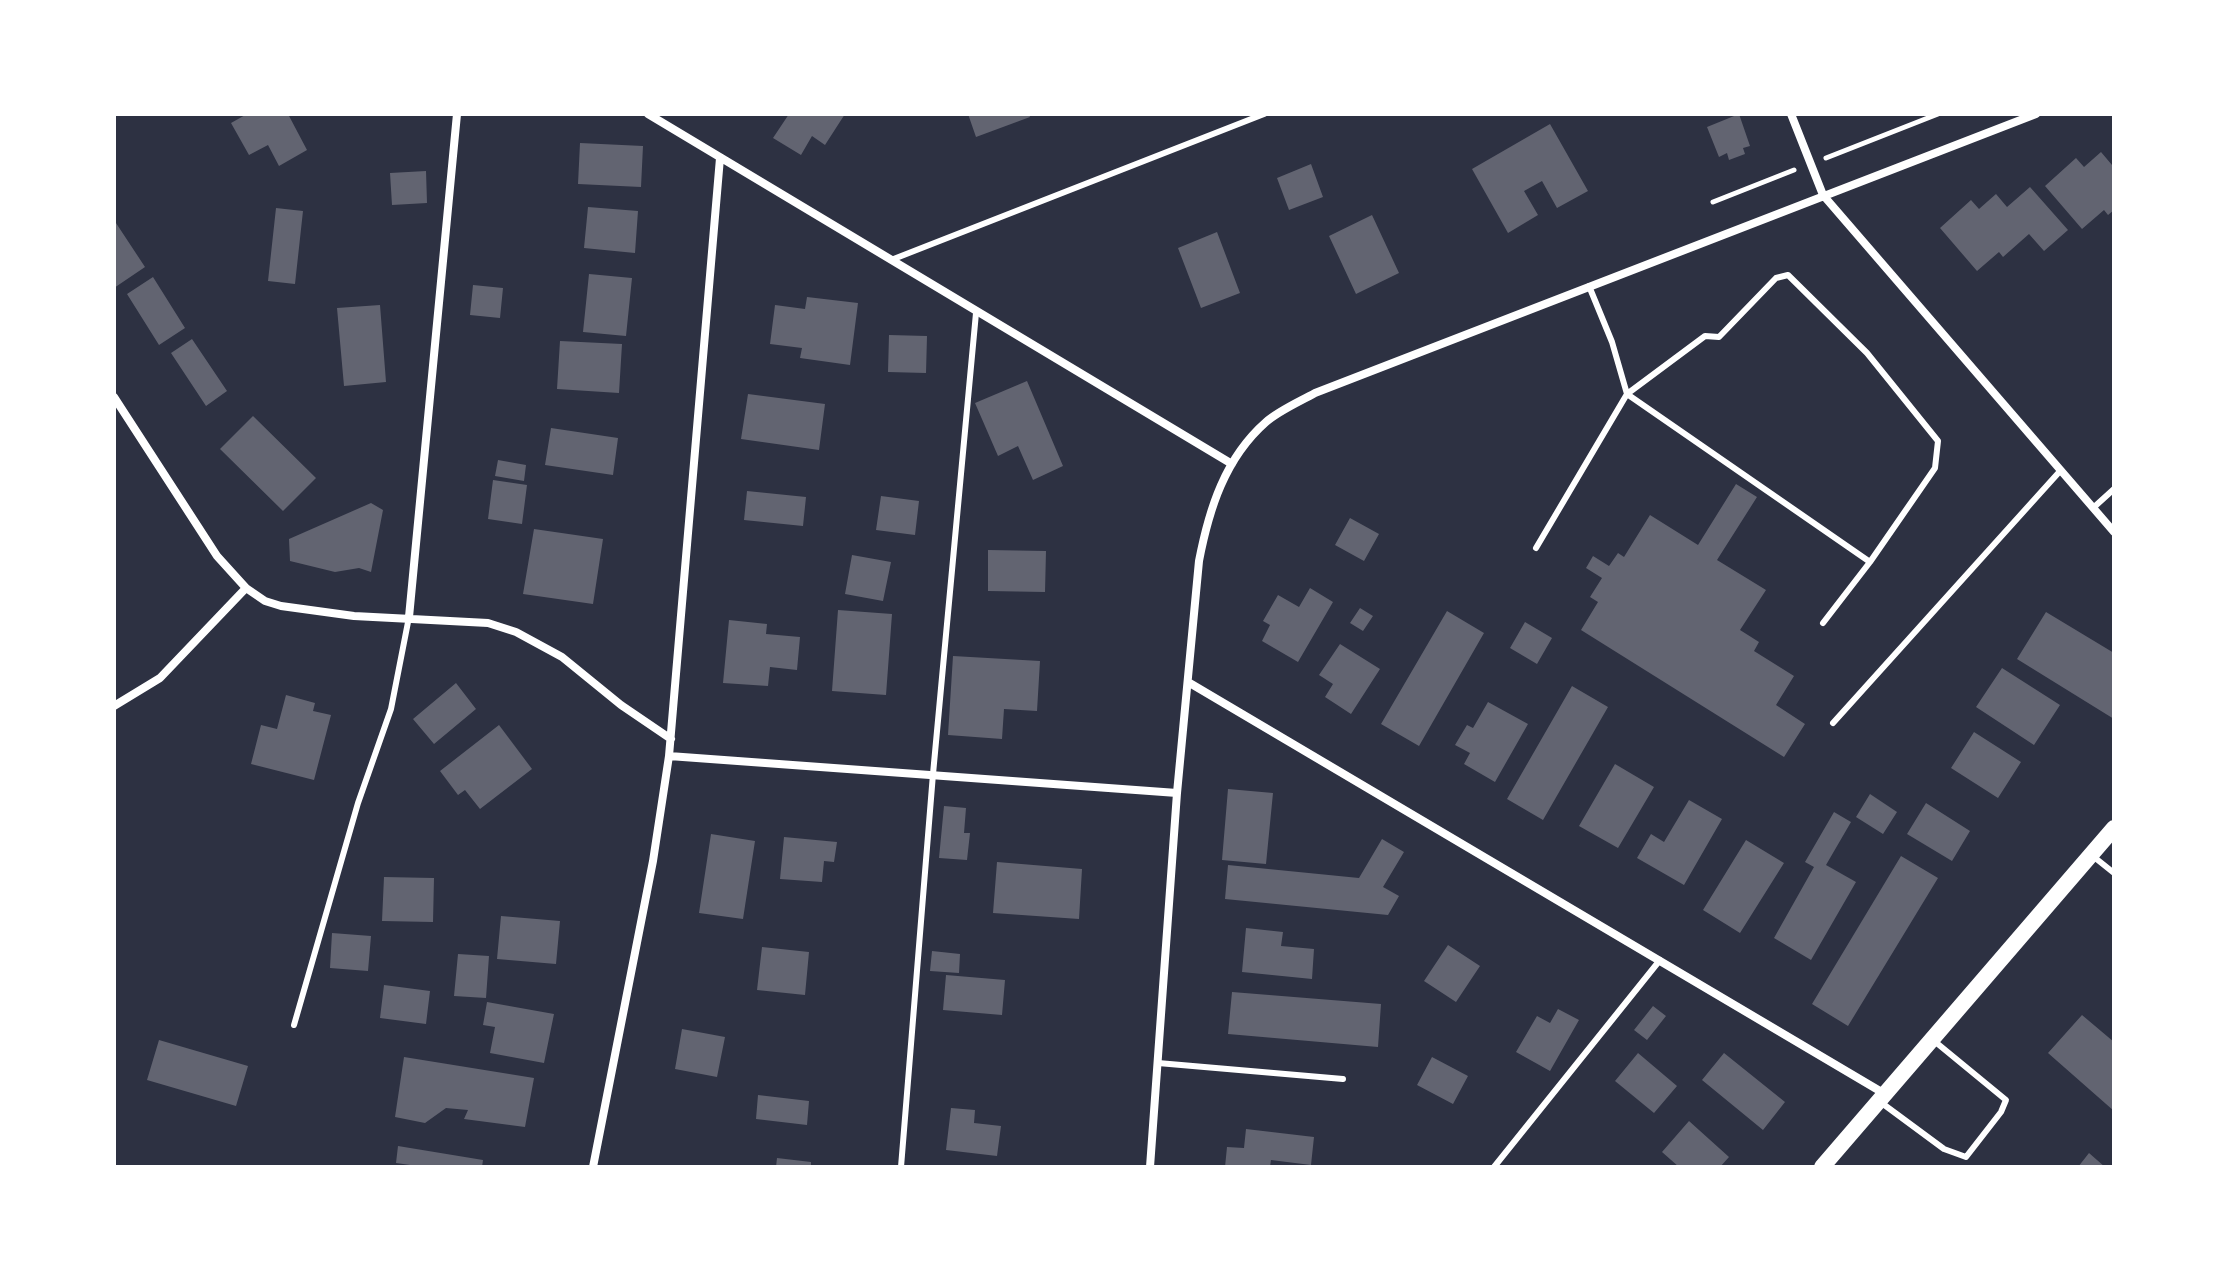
<!DOCTYPE html>
<html>
<head>
<meta charset="utf-8">
<style>
  body { margin:0 }
  #map { position:relative; width:2228px; height:1281px; overflow:hidden; background:#2d3142; font-family:"Archivo Narrow",sans-serif }
  canvas { display:block }
  .frame { position:absolute; inset:0; border:116px solid #fff; pointer-events:none }
</style>
</head>
<body>
<div id="map">
<canvas width="2228" height="1281"></canvas>
<div class="frame"></div>
</div>
<script>
const c = document.querySelector('canvas').getContext('2d');
c.lineJoin = 'round';
function fill(path, color) { c.fillStyle = color; c.fill(path, 'evenodd'); }
function stroke(path, color, width, dash) { c.strokeStyle = color; c.lineWidth = width; c.lineCap = dash ? 'butt' : 'round'; c.setLineDash(dash || []); c.stroke(path); }
fill(new Path2D(`
  M247 114H288L307 150 279 166 268 145 249 155 231 123Z
  M789 114H845L825 145 812 136 801 155 773 138Z
  M968 114H1029L1030 117 976 137Z
  M1739 114 1750 146 1743 148 1745 154 1729 160 1727 153 1719 157 1707 127Z
  M1550 124 1588 191 1557 208 1542 181 1524 191 1538 215 1508 233 1472 169Z
  M580 143 643 146 641 187 578 184Z
  M2101 152 2112 165 2114 163V210L2108 215 2104 210 2082 229 2045 186 2076 158 2084 167Z
  M1311 164 1323 197 1289 210 1277 178Z
  M426 171 427 203 392 205 390 173Z
  M2030 187 2068 230 2044 251 2029 234 2003 257 1999 252 1977 271 1940 228 1971 200 1979 209 1996 194 2007 207Z
  M588 207 638 211 635 253 584 248Z
  M276 208 303 211 295 284 268 281Z
  M1372 215 1399 273 1356 294 1329 236Z
  M116 223 145 267 114 288V224Z
  M1217 232 1240 293 1201 308 1178 248Z
  M589 274 632 278 626 336 583 332Z
  M153 277 185 328 159 345 127 294Z
  M473 285 503 288 500 318 470 315Z
  M807 297 858 303 850 365 800 358 802 348 770 344 775 305 805 309Z
  M380 305 386 382 344 386 337 308Z
  M889 335 927 336 926 373 888 372Z
  M192 339 227 391 206 406 171 353Z
  M560 341 622 344 619 393 557 389Z
  M1027 381 1063 466 1033 480 1018 446 998 456 975 403Z
  M748 394 825 404 819 450 741 439Z
  M253 416 316 478 283 511 220 449Z
  M551 428 618 438 613 475 545 465Z
  M498 460 526 465 524 481 495 476Z
  M493 480 527 485 522 524 488 519Z
  M1736 484 1757 497 1717 560 1766 590 1740 630 1759 642 1754 651 1794 676 1776 705 1805 724 1784 757 1581 630 1598 602 1590 597 1602 578 1586 568 1593 556 1609 566 1618 553 1624 557 1650 515 1698 545Z
  M747 491 806 497 803 526 744 520Z
  M881 496 919 501 915 535 876 530Z
  M371 503 383 510 371 572 359 568 335 572 290 561 289 539Z
  M1350 518 1379 534 1364 561 1335 545Z
  M534 529 603 539 593 604 523 594Z
  M988 550 1046 551 1045 592 988 591Z
  M852 555 891 562 883 601 845 594Z
  M1310 588 1333 602 1298 662 1262 641 1270 625 1263 621 1278 595 1299 607Z
  M1360 608 1373 616 1363 631 1350 623Z
  M838 610 892 614 886 695 832 691Z
  M1447 611 1484 633 1419 746 1381 724Z
  M2046 612 2114 653V719L2017 659Z
  M729 620 767 624 766 634 800 637 797 670 770 667 768 686 723 683Z
  M1525 622 1552 638 1537 664 1510 648Z
  M1340 644 1380 669 1351 714 1325 697 1333 684 1319 675Z
  M953 656 1040 661 1037 711 1004 709 1002 739 948 735Z
  M2002 668 2060 705 2034 745 1976 707Z
  M456 683 476 709 434 744 413 719Z
  M1572 686 1608 707 1543 820 1507 799Z
  M286 695 315 703 313 711 331 715 314 780 251 764 261 725 277 729Z
  M1488 702 1528 724 1495 782 1464 764 1470 753 1455 745 1467 725 1473 728Z
  M499 725 532 769 480 809 465 790 458 795 440 771Z
  M1974 732 2021 762 1998 798 1951 768Z
  M1615 764 1654 787 1618 848 1579 826Z
  M1228 789 1273 793 1266 864 1222 860Z
  M1870 794 1897 812 1883 834 1856 817Z
  M1689 800 1722 819 1684 885 1637 858 1651 834 1664 842Z
  M1926 803 1970 831 1952 861 1907 834Z
  M944 806 966 808 964 833H970L967 860 939 858Z
  M1834 812 1851 822 1826 865 1856 882 1811 960 1774 938 1814 867 1805 862Z
  M711 834 755 841 743 919 699 913Z
  M784 837 837 842 834 862 824 861 822 882 780 879Z
  M1382 839 1404 852 1383 887 1399 896 1388 915 1225 899 1228 865 1359 878Z
  M1746 840 1784 863 1740 933 1703 910Z
  M1901 856 1938 878 1848 1026 1812 1004Z
  M997 862 1082 869 1079 919 993 913Z
  M384 877 434 878 433 922 382 921Z
  M501 916 560 921 556 964 497 959Z
  M1246 928 1283 932 1281 946 1314 949 1312 979 1242 972Z
  M332 933 371 936 368 971 330 968Z
  M1448 945 1480 966 1456 1002 1424 981Z
  M762 947 809 952 805 995 757 990Z
  M932 951 960 954 959 973 930 971Z
  M458 954 489 956 486 998 454 996Z
  M946 975 1005 980 1002 1015 943 1010Z
  M384 985 430 991 426 1024 380 1018Z
  M1232 992 1381 1004 1378 1047 1228 1034Z
  M487 1002 554 1014 544 1063 490 1053 495 1027 483 1025Z
  M1653 1006 1666 1016 1647 1040 1634 1030Z
  M1558 1009 1579 1020 1550 1071 1516 1052 1537 1016 1550 1023Z
  M2082 1015 2114 1042V1111L2048 1053Z
  M682 1029 725 1037 717 1077 675 1069Z
  M159 1040 248 1066 236 1106 147 1080Z
  M1638 1053 1677 1086 1654 1113 1615 1081Z
  M1724 1053 1785 1102 1763 1130 1702 1080Z
  M404 1057 534 1078 525 1127 464 1119 468 1110 446 1108 425 1123 395 1117Z
  M1432 1057 1468 1076 1453 1104 1417 1085Z
  M758 1095 809 1101 807 1125 756 1119Z
  M951 1108 975 1110 974 1123 1001 1126 997 1156 946 1150Z
  M1689 1121 1729 1157 1720 1167H1679L1662 1152Z
  M1246 1129 1314 1137 1311 1165 1271 1160 1270 1167H1225L1227 1147 1244 1148Z
  M398 1146 483 1160 482 1167H409L410 1165 396 1163Z
  M2089 1153 2105 1167H2078Z
  M777 1158 811 1162V1167H776Z`), '#626471');
stroke(new Path2D(`
  M1826 158 1938 114
  M1713 202 1794 170`), '#fff', 5);
stroke(new Path2D(`
  M891 260 1264 114
  M1589 286 1612 342 1627 394 1870 562
  M2093 508 2114 489
  M1536 548 1627 394 1705 336 1719 337 1776 278 1788 275 1867 353 1938 441 1935 468 1870 562 1823 623
  M1833 723 2061 470
  M2094 857 2114 873
  M294 1025 358 803 391 709 409 617
  M1158 1063 1343 1079
  M1879 1101 1944 1149 1966 1157 2001 1112 2006 1100 1933 1040
  M901 1167 933 774 976 313
  M1494 1167 1660 960`), '#fff', 6);
stroke(new Path2D(`
  M648 114 1232 464
  M1791 114 1823 195 2114 532
  M114 397 217 556 246 588 265 601 281 606 354 616 488 623 516 632 562 657 621 705 671 739
  M409 617 457 114
  M1188 682 1885 1094
  M114 706 160 678 246 588
  M669 756 1177 793
  M593 1167 653 861 669 756 720 158
  M1150 1167 1177 793 1199 561C1209 509 1225 458 1266 422 1280 410 1299 402 1315 393L2036 114`), '#fff', 8);
stroke(new Path2D(`
  M1822 1167 2114 828`), '#fff', 16);
</script>
</body>
</html>
